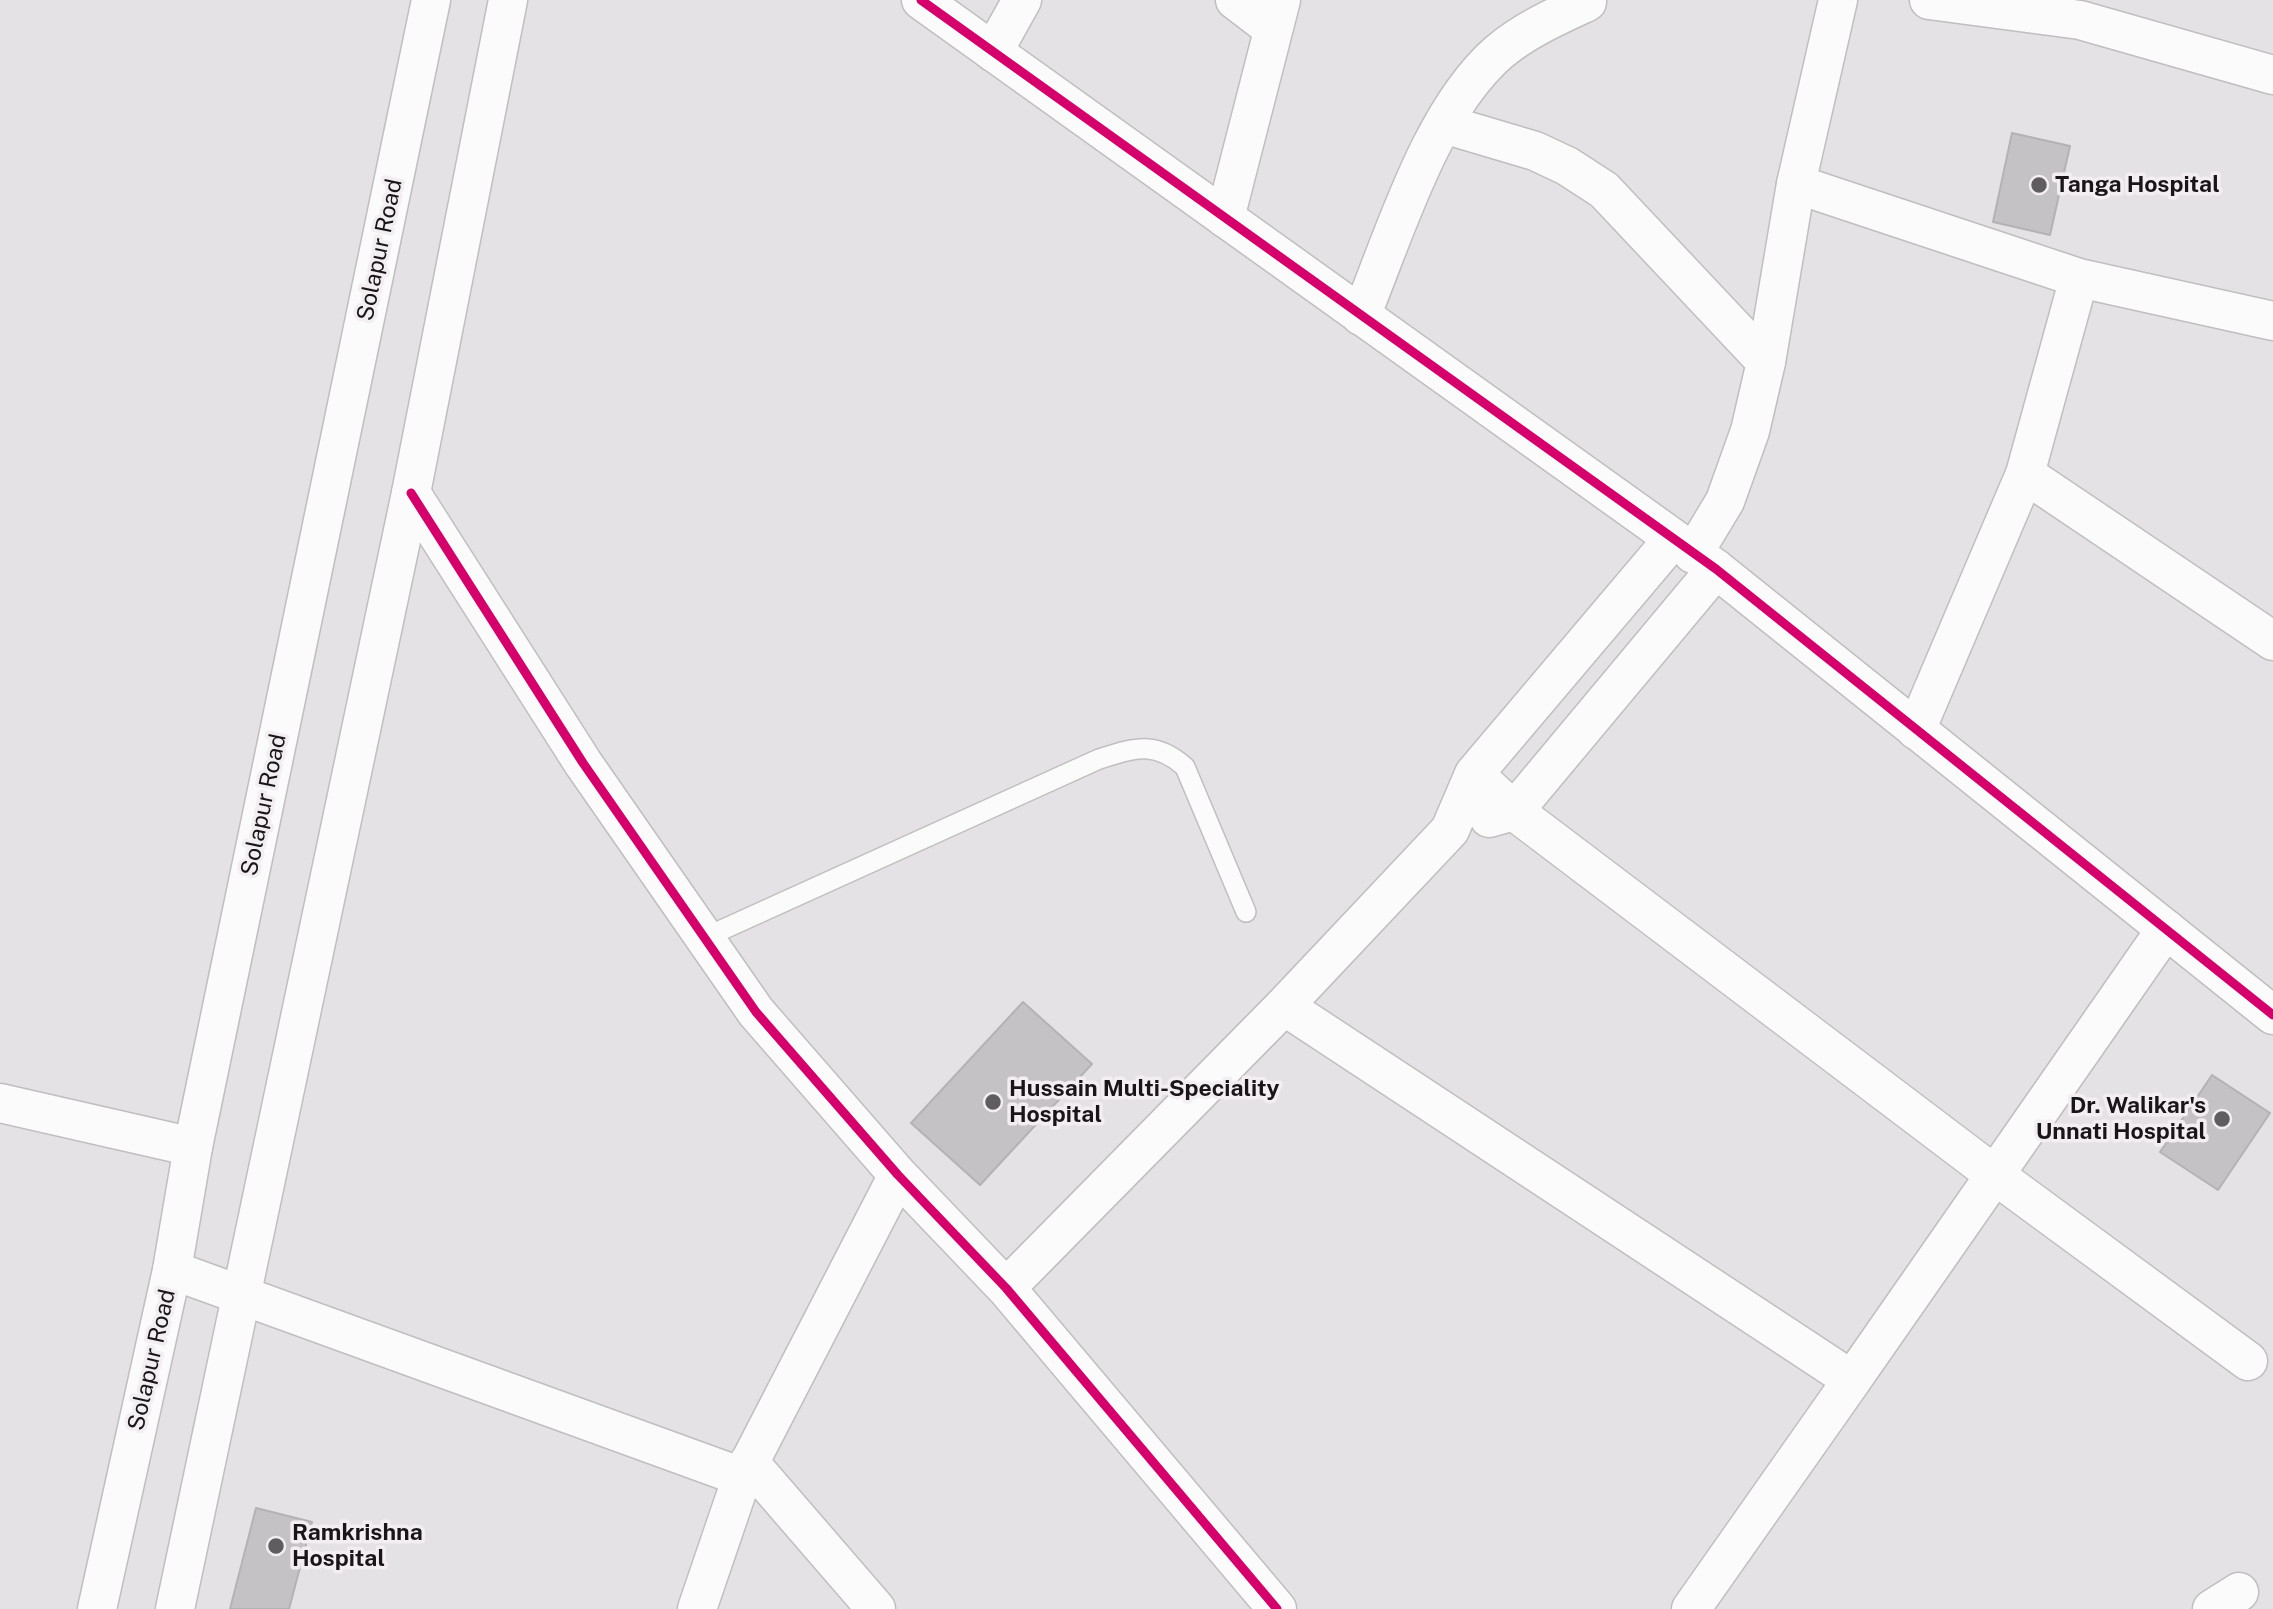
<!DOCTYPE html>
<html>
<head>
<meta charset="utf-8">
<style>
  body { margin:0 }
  canvas { display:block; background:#e4e2e4 }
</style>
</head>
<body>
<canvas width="2273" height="1609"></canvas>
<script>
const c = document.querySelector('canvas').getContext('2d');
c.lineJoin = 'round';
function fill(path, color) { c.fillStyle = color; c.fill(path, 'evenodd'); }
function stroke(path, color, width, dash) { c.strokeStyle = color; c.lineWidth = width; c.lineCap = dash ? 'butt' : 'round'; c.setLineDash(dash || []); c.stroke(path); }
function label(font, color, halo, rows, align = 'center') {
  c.font = font + ' "Public Sans",sans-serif'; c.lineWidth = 7; c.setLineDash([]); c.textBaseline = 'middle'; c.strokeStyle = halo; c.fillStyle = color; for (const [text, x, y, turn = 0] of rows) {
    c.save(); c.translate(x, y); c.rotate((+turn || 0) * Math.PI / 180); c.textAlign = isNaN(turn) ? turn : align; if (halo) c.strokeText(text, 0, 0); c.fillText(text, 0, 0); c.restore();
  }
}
const building = new Path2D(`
  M2012 133 2070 146 2050 235 1993 222Z
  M1023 1002 1092 1064 980 1185 911 1123Z
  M2212 1075 2270 1113 2218 1190 2160 1152Z
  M256 1508 312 1522 289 1609H230Z`);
fill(building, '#c4c2c4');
stroke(building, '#b4b2b4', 2);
const service = new Path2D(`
  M704 938 1099 759C1134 748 1155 740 1185 767L1246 912`);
const minor = new Path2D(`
  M1235 0 1273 29
  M1929 0 2080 20 2273 75
  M993 52 1022 0
  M1444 124 1535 151 1567 166 1604 190 1766 362
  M1796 184 2079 278 2273 321
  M1225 218 1281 0
  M1361 316C1395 233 1431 111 1499 52 1525 30 1557 16 1587 2
  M2025 474 2273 641
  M411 493 583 763 756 1012 898 1175 1006 1288 1277 1609
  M1916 730 2025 474 2079 278
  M1474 774 1514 811 1995 1175 2248 1361
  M1489 818 1514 811 1716 569
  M1284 1006 1852 1380 1691 1609
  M0 1103 193 1147
  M172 1270 742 1477
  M1006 1288 1284 1006 1450 830 1474 774 1673 539
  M1852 1380 2166 929
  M749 1462 876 1609
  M697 1609 742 1477 898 1175
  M2212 1609 2239 1592`);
const tertiary = new Path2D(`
  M921 0 1716 569 2273 1015
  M1693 554 1725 501 1750 431 1766 362 1796 184 1838 0`);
const primary = new Path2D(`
  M97 1609 172 1270 193 1147 431 0
  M175 1609 411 493 508 0`);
stroke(service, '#c0bebf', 22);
stroke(minor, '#c0bebf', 41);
stroke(tertiary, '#c0bebf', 41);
stroke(primary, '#c0bebf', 41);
stroke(service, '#fbfbfb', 19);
stroke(minor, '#fbfbfb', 38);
stroke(tertiary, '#fbfbfb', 38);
stroke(primary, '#fbfbfb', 38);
stroke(new Path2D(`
  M921 0 1716 569 2273 1015
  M411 493 583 763 756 1012 898 1175 1006 1288 1277 1609`), '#d6006c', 9);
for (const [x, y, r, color] of [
  [2039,185,9,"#5f5d5f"],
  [993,1102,9,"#5f5d5f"],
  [2222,1119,9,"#5f5d5f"],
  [276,1546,9,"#5f5d5f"]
]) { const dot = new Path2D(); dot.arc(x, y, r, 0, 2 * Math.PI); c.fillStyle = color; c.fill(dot); stroke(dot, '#f3eef2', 2.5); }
label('bold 23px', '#181618', '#f3eef2', [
  ["Tanga Hospital",2055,185],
  ["Hussain Multi-Speciality",1009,1089],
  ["Hospital",1009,1115],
  ["Dr. Walikar's",2206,1106,"right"],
  ["Unnati Hospital",2206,1132,"right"],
  ["Ramkrishna",292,1533],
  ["Hospital",292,1559]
], 'left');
label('23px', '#181618', '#f3eef2', [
  ["Solapur Road",380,250,-78],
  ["Solapur Road",264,805,-78],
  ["Solapur Road",152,1360,-77]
]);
</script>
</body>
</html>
